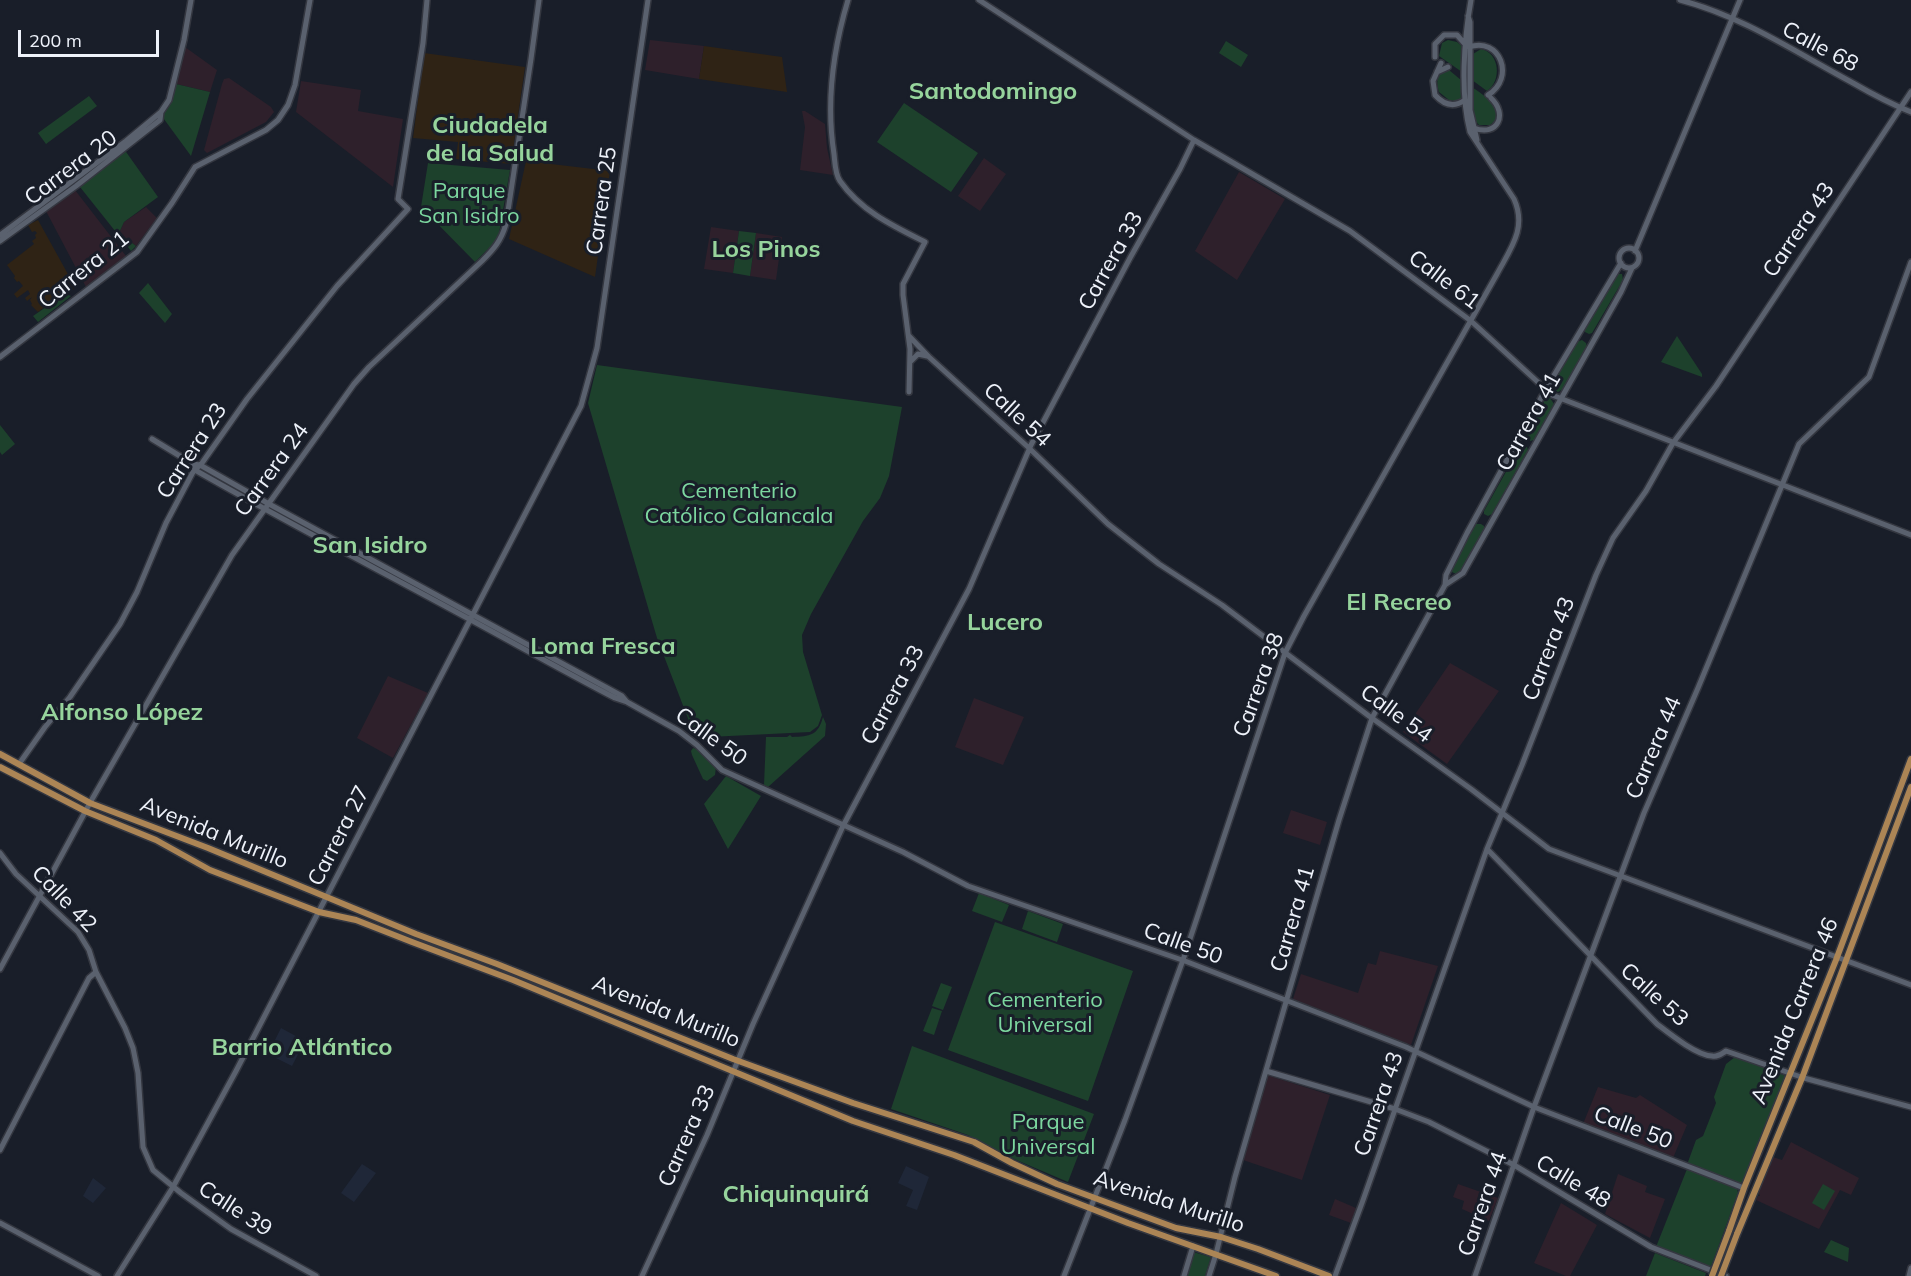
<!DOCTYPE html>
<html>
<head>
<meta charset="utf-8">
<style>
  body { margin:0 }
  #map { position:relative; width:1911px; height:1276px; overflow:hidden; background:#191e29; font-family:Mulish,sans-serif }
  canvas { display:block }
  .scale { position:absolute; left:18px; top:30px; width:141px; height:27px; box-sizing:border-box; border:3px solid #eef2fa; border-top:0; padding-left:8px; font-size:18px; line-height:21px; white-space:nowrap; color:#eef2fa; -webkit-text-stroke:4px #191e29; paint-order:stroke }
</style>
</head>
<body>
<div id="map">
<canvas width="1911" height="1276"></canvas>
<div class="scale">200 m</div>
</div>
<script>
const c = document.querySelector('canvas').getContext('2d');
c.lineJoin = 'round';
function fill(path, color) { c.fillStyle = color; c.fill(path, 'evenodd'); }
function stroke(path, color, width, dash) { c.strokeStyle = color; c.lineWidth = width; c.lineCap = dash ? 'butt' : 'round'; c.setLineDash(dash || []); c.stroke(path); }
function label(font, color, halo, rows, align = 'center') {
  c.font = font + ' Mulish,sans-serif'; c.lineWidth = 6; c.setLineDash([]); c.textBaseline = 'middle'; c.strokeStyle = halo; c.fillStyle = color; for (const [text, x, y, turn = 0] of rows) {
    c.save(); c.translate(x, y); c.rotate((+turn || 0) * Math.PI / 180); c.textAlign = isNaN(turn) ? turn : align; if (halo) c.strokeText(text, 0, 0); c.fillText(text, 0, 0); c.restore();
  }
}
fill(new Path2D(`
  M281 1028 305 1041 292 1066 268 1054Z
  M362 1164 376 1173 354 1202 341 1193Z
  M906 1166 929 1177 917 1210 906 1206 913 1190 898 1183Z
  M93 1178 106 1188 93 1203 83 1196Z`), '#1f2738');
fill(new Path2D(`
  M650 40 704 46 699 79 645 70Z
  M185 47 217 70 210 92 176 84Z
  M229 78 271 107 274 112 266 122 207 153 204 150 222 84 224 79Z
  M301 81 361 90 358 111 403 119 393 187 296 112Z
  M802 111H805L825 124 827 148 833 175 800 170 805 127Z
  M984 158 1006 174 980 211 958 196Z
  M1239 172 1285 199 1237 280 1195 251Z
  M75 190 126 256 86 287 46 211Z
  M146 207 157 218 136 246 119 233 124 222Z
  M711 227 739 231 733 273 704 269Z
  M756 233 782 237 776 280 750 276Z
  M1450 663 1499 691 1447 764 1403 732Z
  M388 676 428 693 393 758 357 738Z
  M974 698 1024 717 1003 765 955 747Z
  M1291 810 1327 822 1320 845 1283 833Z
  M1380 951 1438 966 1411 1045 1293 999 1301 974 1358 993 1368 963 1376 965Z
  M1267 1075 1330 1095 1302 1180 1243 1160Z
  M1598 1087 1636 1098 1640 1095 1687 1125 1673 1158 1583 1124Z
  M1791 1142 1859 1178 1851 1195 1840 1190 1819 1229 1756 1200 1758 1196H1760L1758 1192 1773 1157 1782 1160Z
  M1618 1174 1647 1186 1645 1192 1665 1199 1650 1238 1605 1214Z
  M1458 1184 1498 1198 1489 1221 1462 1209 1464 1201 1453 1197Z
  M1335 1199 1356 1208 1351 1223 1329 1215Z
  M1561 1203 1597 1225 1570 1276H1566L1534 1263Z`), '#2e202b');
fill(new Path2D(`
  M704 46 782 57 787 92 699 79Z
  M424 53 525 67 511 164 456 159 458 142 413 138Z
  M526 161 610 171 595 277 509 239Z
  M38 220 69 276 67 278 74 289 68 294 65 291 38 312 31 305 32 304 30 300 32 297 27 301 25 298 30 294 28 290 17 298 14 294 23 286 19 281 17 282 14 278 15 276 7 265 34 244 32 241 36 238 35 235 37 233 35 231 32 232 28 225Z`), '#2f2315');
fill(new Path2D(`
  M1448 40 1457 42 1462 46V72L1439 56 1442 43Z
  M1226 41 1248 55 1241 67 1219 53Z
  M1481 49C1500 53 1502 81 1487 91L1472 80 1473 54Z
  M1445 70H1449L1461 80 1462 98 1458 102 1449 100 1439 92C1437 84 1435 74 1445 70Z
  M176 84 210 92 191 156 161 115 168 107Z
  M1472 87C1484 96 1511 110 1490 125H1479L1474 119Z
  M89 96 97 106 46 144 38 133Z
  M904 103 978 153 951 192 877 142Z
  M124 149 158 197 124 222 119 233 136 246 131 251 80 187Z
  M428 163 510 170 498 239 475 262 421 207Z
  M739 231 756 233 750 276 733 273Z
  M1617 274H1622L1623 280 1592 333 1589 334 1585 332V328Z
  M148 283 172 314 165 323 139 293Z
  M65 294 71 296 38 322 33 316Z
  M1677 336 1702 374V377L1661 362Z
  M1582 340 1586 343 1587 347 1563 389 1558 392 1553 389 1552 385 1577 342Z
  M597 365 902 407 889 476 880 498 863 521 811 614 802 635 803 652 822 715 818 726 810 732 709 737 695 732 689 721 657 638 588 403Z
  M1546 398H1550L1554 404 1534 440 1530 441 1526 435Z
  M0 425 15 444 2 455 0 452Z
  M1521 445 1527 447 1528 450 1492 514 1488 516 1484 514V511Z
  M1476 524H1481L1484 526V530L1461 571 1456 574 1452 572 1451 568Z
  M823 717 826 724 825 736 768 787 764 785 766 737H787L790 735 792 737C810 736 818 736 823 717Z
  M693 748 697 749 716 767 715 775 707 781 703 779 692 755 691 751Z
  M726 776 761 796 728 849 704 804Z
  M979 893 1009 905 1002 922 972 911Z
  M1028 911 1063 924 1057 942 1022 929Z
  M995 922 1133 971 1088 1101 948 1050Z
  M941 983 952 987 943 1010 932 1006Z
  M932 1008 942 1011 934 1035 923 1031Z
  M912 1046 1094 1114 1068 1182 1014 1159 968 1135 891 1109Z
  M1735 1057 1789 1077 1744 1180 1740 1184 1690 1166 1688 1162 1696 1140 1703 1136 1716 1103 1714 1097 1726 1064Z
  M1687 1169 1737 1188 1738 1193 1711 1267 1656 1247Z
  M1823 1184 1835 1191 1824 1210 1812 1203Z
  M1831 1240 1849 1248 1848 1262 1824 1252Z
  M1193 1252 1211 1257 1205 1276H1186Z
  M1655 1253 1706 1273 1705 1276H1646Z`), '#1d412c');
const secondary = new Path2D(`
  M848 0C833 50 826 103 834 154 835 163 835 174 840 181 861 211 893 226 925 242L903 284V295L910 349 909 392
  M979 0 1194 140 1350 231 1471 321 1552 395 1911 535
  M1680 0C1742 16 1797 53 1853 83 1872 94 1891 104 1911 112
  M1468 16 1470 22V110L1477 140
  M1469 47C1500 36 1516 78 1488 95
  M1435 57V44L1444 35H1457L1465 44
  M1441 63 1433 81 1435 95C1444 105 1454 108 1465 100
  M1437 72 1448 67
  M1474 128C1498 137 1508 114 1491 98
  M0 235 126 141 161 112 169 100 184 40 191 0
  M0 241 76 186 160 120 161 112
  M1619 258a10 10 0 1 1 20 0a10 10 0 1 1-20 0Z
  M1635 251 1740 0
  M909 336 929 357 1029 448 1108 524 1159 564 1222 605 1369 716 1471 789 1549 849 1911 985
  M0 357 137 252 172 203 195 167 266 130 278 120 288 105 295 85 310 0
  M910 362 918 354 927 356
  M152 439 193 464 200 465 269 504 622 696 627 702
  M193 464 195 470C286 522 379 570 471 620 519 646 567 673 615 698L627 702 679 731 697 745 722 770 903 852 968 886 1185 961 1406 1047 1534 1107 1744 1188
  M1445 585 1463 573 1621 292 1632 268
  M19 764 45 727 70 697 120 624 137 592 166 523 193 472 202 463 247 399 337 286 408 209 398 199 423 43 427 0
  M1487 849 1657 1024C1670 1034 1696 1055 1712 1056 1718 1057 1721 1054 1726 1051L1804 1078 1911 1107
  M0 853 16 874 78 932 89 950 96 972 125 1028 133 1048 138 1073 143 1147 153 1170 181 1193 231 1229 316 1276
  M0 969 91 801 232 555 354 384 369 367 482 261C494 249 501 241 506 224L531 59 539 0
  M1266 1071 1395 1109 1429 1122 1514 1165 1651 1247 1726 1276
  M0 1150 89 978 96 972
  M0 1223 98 1276
  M117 1276 173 1187 236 1071 581 406 597 348 648 0
  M642 1276 707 1135 753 1024 843 826 969 589 1031 445 1130 258 1180 169 1194 140
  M1064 1276 1125 1120 1183 960 1285 653 1304 616 1497 274C1511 248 1527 228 1514 199L1470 132C1460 93 1464 39 1471 0
  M1184 1276 1193 1246
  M1209 1276 1216 1254 1235 1177 1339 820 1372 718 1445 585 1446 575 1467 533 1547 387 1621 263
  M1335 1276 1362 1203 1487 849 1522 765 1596 575 1613 538 1646 491 1673 443 1716 386 1911 92
  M1475 1276 1534 1107 1644 813 1698 688 1799 444 1869 377 1911 262
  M1909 1276 1911 1268`);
const primary = new Path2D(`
  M0 754 90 803 208 848 416 934 497 964 733 1059 853 1103 974 1142 1012 1163 1057 1184 1176 1228 1221 1237 1258 1249 1329 1276
  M0 767 85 811 156 840 210 870 319 912 356 920 412 942 513 980 853 1121 954 1155 1128 1223 1276 1276
  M1729 1231 1744 1188 1836 960 1911 759
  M1737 1234 1802 1078 1911 787`);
stroke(secondary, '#343740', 8);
stroke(primary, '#343740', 9);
stroke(secondary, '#5a616e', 5);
stroke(primary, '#ac8555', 6);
const primaryBridge = new Path2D(`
  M1712 1276 1729 1231
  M1721 1276 1737 1234`);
stroke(primaryBridge, '#343740', 9, []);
stroke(primaryBridge, '#ac8555', 6);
label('22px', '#eef2fa', '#191e29', [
  ["Calle 68",1820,47,28],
  ["Carrera 20",71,168,-37],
  ["Carrera 25",602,201,-82],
  ["Carrera 43",1799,230,-56],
  ["Carrera 33",1111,261,-61],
  ["Carrera 21",84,270,-39],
  ["Calle 61",1444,280,37],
  ["Calle 54",1017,415,43],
  ["Carrera 41",1529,422,-61],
  ["Carrera 23",192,451,-57],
  ["Carrera 24",272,470,-54],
  ["Carrera 43",1549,649,-69],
  ["Carrera 38",1259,685,-70],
  ["Carrera 33",893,695,-62],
  ["Calle 54",1396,714,36],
  ["Calle 50",711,737,36],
  ["Carrera 44",1654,748,-67],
  ["Avenida Murillo",214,833,22],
  ["Carrera 27",339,836,-63],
  ["Calle 42",64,899,46],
  ["Carrera 41",1293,919,-74],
  ["Calle 50",1183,944,20],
  ["Calle 53",1654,995,42],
  ["Avenida Carrera 46",1795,1011,-68],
  ["Avenida Murillo",666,1012,22],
  ["Carrera 43",1379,1104,-71],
  ["Calle 50",1633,1128,21],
  ["Carrera 33",687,1136,-66],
  ["Calle 48",1573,1182,31],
  ["Avenida Murillo",1169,1202,18],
  ["Carrera 44",1483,1204,-71],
  ["Calle 39",235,1209,33]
]);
label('22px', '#7cd79f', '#191e29', [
  ["Parque",469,191],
  ["San Isidro",469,216],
  ["Cementerio",739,491],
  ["Católico Calancala",739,516],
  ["Cementerio",1045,1000],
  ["Universal",1045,1025],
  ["Parque",1048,1122],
  ["Universal",1048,1147]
]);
label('bold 24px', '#96d49c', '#191e29', [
  ["Santodomingo",993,92],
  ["Ciudadela",490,126],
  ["de la Salud",490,154],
  ["Los Pinos",766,250],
  ["San Isidro",370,546],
  ["El Recreo",1399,603],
  ["Lucero",1005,623],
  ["Loma Fresca",603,647],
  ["Alfonso López",122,713],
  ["Barrio Atlántico",302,1048],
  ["Chiquinquirá",796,1195]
]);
</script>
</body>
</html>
